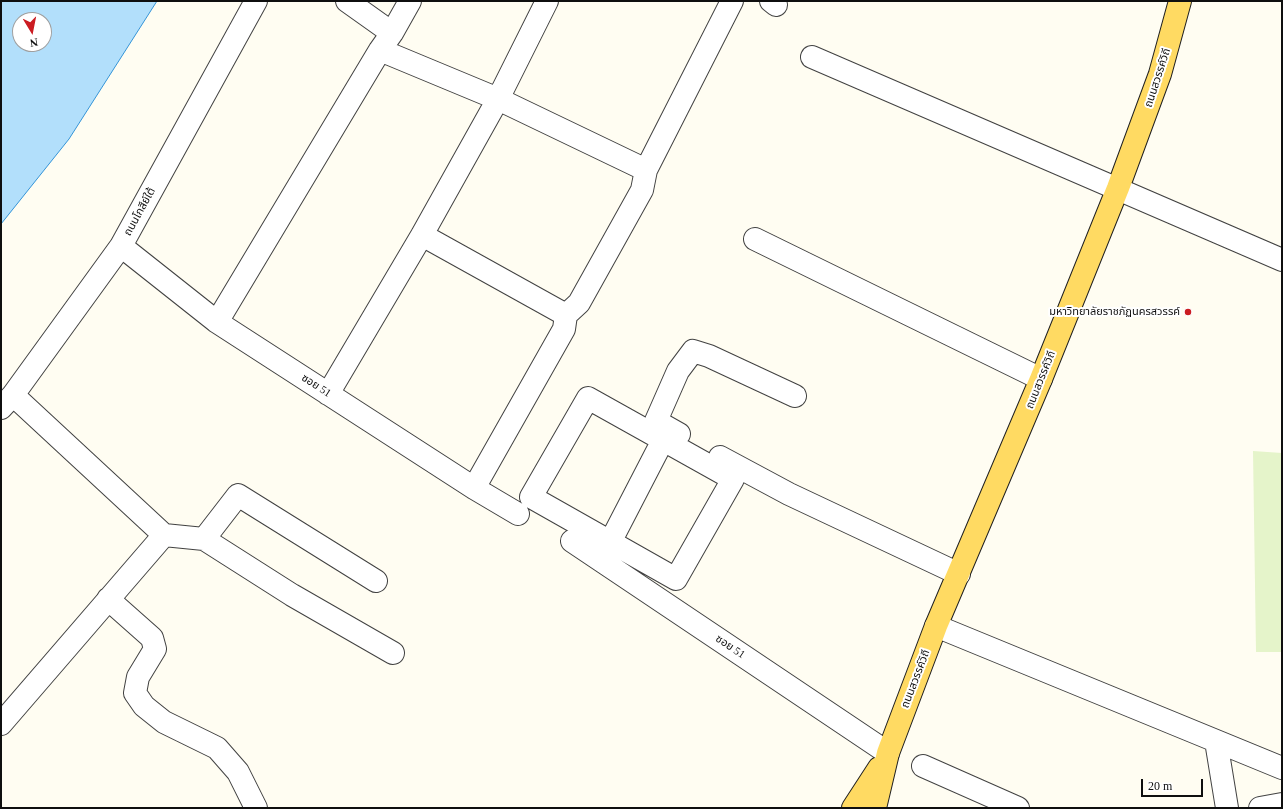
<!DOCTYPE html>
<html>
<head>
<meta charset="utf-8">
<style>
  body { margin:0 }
  #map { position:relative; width:1283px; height:809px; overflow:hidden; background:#fffdf2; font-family:"Times New Roman",serif }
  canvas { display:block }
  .frame { position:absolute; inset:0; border:2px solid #0f0f0f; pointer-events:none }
  .north { position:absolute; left:12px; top:12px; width:40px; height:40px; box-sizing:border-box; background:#fff; border:1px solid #9f9f9f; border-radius:50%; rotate:170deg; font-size:11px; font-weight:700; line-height:16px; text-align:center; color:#0f0f0f }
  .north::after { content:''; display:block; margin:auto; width:14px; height:18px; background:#cb1c22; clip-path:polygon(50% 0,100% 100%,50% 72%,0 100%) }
  .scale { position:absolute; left:1141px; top:779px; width:62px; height:18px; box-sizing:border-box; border:2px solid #0f0f0f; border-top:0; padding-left:5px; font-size:12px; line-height:14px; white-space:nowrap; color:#0f0f0f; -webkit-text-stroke:3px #fff; paint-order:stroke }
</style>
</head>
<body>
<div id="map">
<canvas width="1283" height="809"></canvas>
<div class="frame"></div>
<div class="north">N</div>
<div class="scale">20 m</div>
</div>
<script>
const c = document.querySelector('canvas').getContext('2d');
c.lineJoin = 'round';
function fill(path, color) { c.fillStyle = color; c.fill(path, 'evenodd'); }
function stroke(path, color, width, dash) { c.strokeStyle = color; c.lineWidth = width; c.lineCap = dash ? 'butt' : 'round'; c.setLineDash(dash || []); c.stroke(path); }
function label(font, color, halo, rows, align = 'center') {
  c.font = font + ' "Times New Roman","Noto Sans Thai",serif'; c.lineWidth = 4; c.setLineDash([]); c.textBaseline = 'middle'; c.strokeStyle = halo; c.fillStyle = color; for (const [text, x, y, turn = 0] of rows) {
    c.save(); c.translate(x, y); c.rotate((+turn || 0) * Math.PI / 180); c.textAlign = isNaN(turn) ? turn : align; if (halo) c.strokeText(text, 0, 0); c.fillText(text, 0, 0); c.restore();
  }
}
fill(new Path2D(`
  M1253 451 1282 453V652H1256Z`), '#e5f4ca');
const water = new Path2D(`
  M1 1H157L69 139 1 224ZM20 20H44V44H20Z`);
fill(water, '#b2dffb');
stroke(water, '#3494d7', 1);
const minor = new Path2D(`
  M347 1 392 33
  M771 1 776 5
  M380 50 498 99 646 170
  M812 57 1282 260
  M422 235 566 315
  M755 239 1041 379
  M121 246 217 322 474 488 518 514
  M217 322 380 50 392 33 410 1
  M328 394 422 235 498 99 547 1
  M13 395 164 535
  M588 398 733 479 676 579 531 497Z
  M1 408 13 395 121 246 256 1
  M679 434 656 421 678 371 693 351 709 356 795 396
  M720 457 789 494 959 574
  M474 488 564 329 566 315 579 303 642 190 646 170 732 1
  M204 539 238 495 376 581
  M572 541 888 753
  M603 556 663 440
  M108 599 152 638 155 649 138 677 135 693 144 706 164 722 217 748 238 772 256 808
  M936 626 1282 768
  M1 724 164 535 204 539 292 595 393 653
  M1216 741 1227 808
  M923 766 1018 808
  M1260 808 1282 804`);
const major = new Path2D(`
  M853 808 879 768
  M875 808 888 753 936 626 1041 379 1118 188 1160 74 1180 1`);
stroke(minor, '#424242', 24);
stroke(major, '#202020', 24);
stroke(minor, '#fff', 22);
stroke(major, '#ffda62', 22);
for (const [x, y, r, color] of [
  [1188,312,4,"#cb1c22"]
]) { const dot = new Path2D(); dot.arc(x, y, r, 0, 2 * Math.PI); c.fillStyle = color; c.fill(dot); stroke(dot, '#fff', 1.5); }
label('11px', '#0f0f0f', '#fff', [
  ["ถนนสวรรค์วิถี",1158,78,-72],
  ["ถนนโกสีย์ใต้",140,212,-61],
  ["ถนนสวรรค์วิถี",1041,380,-68],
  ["ซอย 51",316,386,33],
  ["ซอย 51",730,647,34],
  ["ถนนสวรรค์วิถี",916,679,-69]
]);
label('11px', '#0f0f0f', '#fff', [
  ["มหาวิทยาลัยราชภัฏนครสวรรค์",1180,312]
], 'right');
</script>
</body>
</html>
